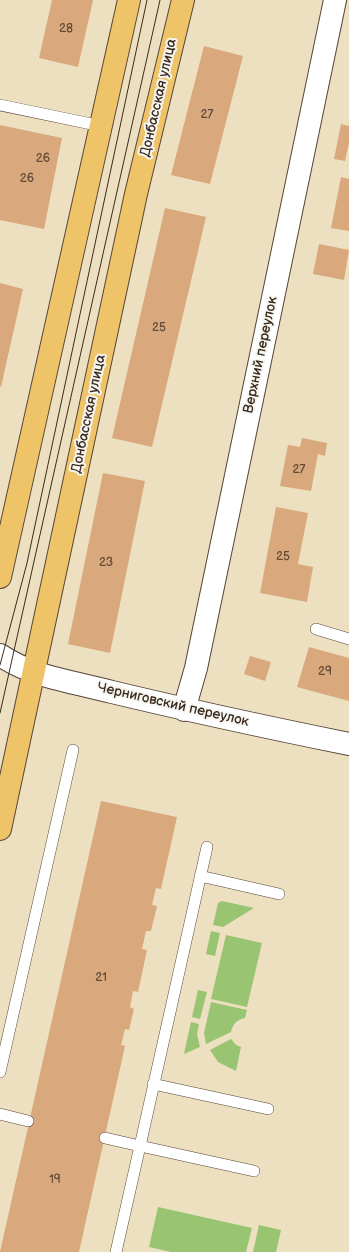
<!DOCTYPE html>
<html>
<head>
<meta charset="utf-8">
<style>
  body { margin:0 }
  canvas { display:block; background:#ece0c0 }
</style>
</head>
<body>
<canvas width="349" height="1252"></canvas>
<script>
const c = document.querySelector('canvas').getContext('2d');
c.lineJoin = 'round';
function fill(path, color) { c.fillStyle = color; c.fill(path, 'evenodd'); }
function stroke(path, color, width, dash) { c.strokeStyle = color; c.lineWidth = width; c.lineCap = dash ? 'butt' : 'round'; c.setLineDash(dash || []); c.stroke(path); }
function label(font, color, halo, rows, align = 'center') {
  c.font = font + ' "Balsamiq Sans",sans-serif'; c.lineWidth = 4; c.setLineDash([]); c.textBaseline = 'middle'; c.strokeStyle = halo; c.fillStyle = color; for (const [text, x, y, turn = 0] of rows) {
    c.save(); c.translate(x, y); c.rotate((+turn || 0) * Math.PI / 180); c.textAlign = isNaN(turn) ? turn : align; if (halo) c.strokeText(text, 0, 0); c.fillText(text, 0, 0); c.restore();
  }
}
fill(new Path2D(`
  M222 901 254 908 223 927 213 925 218 903Z
  M211 931 220 933 215 956 206 954Z
  M226 935 262 943 247 1007 211 999Z
  M198 990 207 992 200 1019 192 1017Z
  M211 1002 247 1010 245 1018C236 1020 233 1024 231 1032L206 1044 204 1033Z
  M191 1022 199 1024 197 1034 200 1047 184 1054Z
  M231 1039 236 1045 241 1047 236 1071 218 1062 210 1050Z
  M158 1207 252 1228 246 1252H171L149 1247Z
  M259 1225 281 1230 276 1252H253Z`), '#99c471');
fill(new Path2D(`
  M52 0H93L78 67 39 58Z
  M204 46 243 56 210 184 171 175Z
  M341 124 349 126V143L345 161 334 159Z
  M0 125 62 138 44 229 0 220Z
  M341 177 349 179V231L331 228Z
  M165 208 206 217 152 447 112 438Z
  M319 244 349 250 344 280 313 274Z
  M0 283 23 289 1 387 0 386Z
  M302 438 327 443 325 456 318 454 311 491 280 486 288 445 300 447Z
  M103 473 145 481 110 653 68 644Z
  M276 507 308 513 298 564 313 567 307 602 260 593Z
  M309 647 349 658V701L297 687Z
  M250 656 271 662 265 681 244 674Z
  M101 801 177 817 161 889 156 888 152 905 157 906 151 931H146L142 949 147 950 138 992 133 991 130 1007 134 1009 129 1030 125 1029 121 1045 125 1046 79 1252H0Z`), '#d9a87d');
const lane = new Path2D(`
  M0 105 101 126
  M316 629 349 639
  M200 876 279 894
  M0 1072 73 750
  M153 1084 268 1109
  M0 1114 28 1121
  M105 1138 140 1146 207 847
  M116 1252 140 1146 254 1171`);
const street = new Path2D(`
  M0 655C32 677 74 682 112 692 191 711 270 728 349 744
  M184 710 196 668 335 0`);
const primary = new Path2D(`
  M0 577 129 0
  M0 829 136 194 183 0`);
stroke(lane, '#564536', 12);
stroke(street, '#564536', 24);
stroke(primary, '#564536', 24);
stroke(lane, '#fff', 11);
stroke(street, '#fff', 22);
stroke(primary, '#efc469', 22);
stroke(new Path2D(`
  M0 665 27 563 147 0
  M0 713 160 0`), '#3b2a1e', 1);
label('12px', '#624a36', null, [
  ["28",66,29],
  ["27",207,115],
  ["26",43,159],
  ["26",27,179],
  ["25",159,328],
  ["27",299,470],
  ["25",283,557],
  ["23",106,563],
  ["29",325,672],
  ["21",101,978],
  ["19",55,1180]
]);
label('14px', '#3b2a1e', '#f6f6f2', [
  ["Донбасская улица",159,98,-77],
  ["Верхний переулок",261,355,-78],
  ["Донбасская улица",89,414,-78],
  ["Черниговский переулок",173,705,13]
]);
</script>
</body>
</html>
